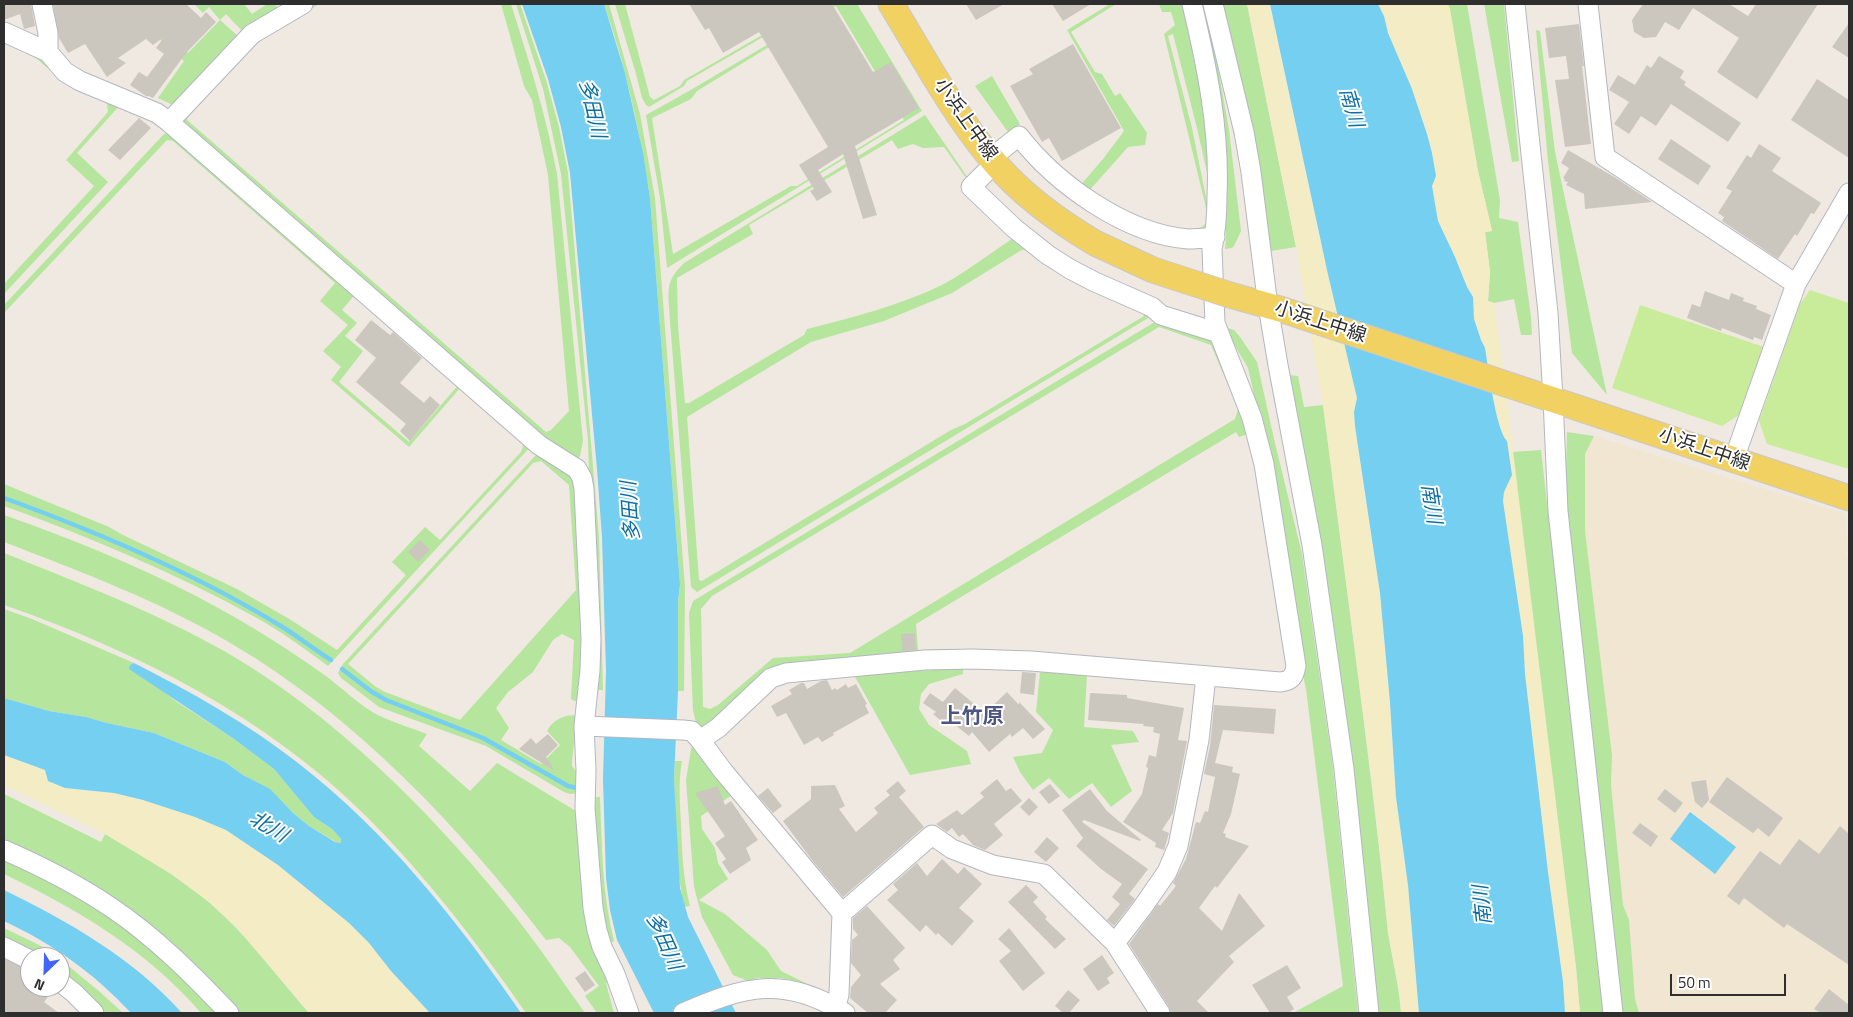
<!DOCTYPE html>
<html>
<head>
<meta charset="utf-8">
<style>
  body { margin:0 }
  #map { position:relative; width:1853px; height:1017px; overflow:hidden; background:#efe9e1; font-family:"Titillium Web",sans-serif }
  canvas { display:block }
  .frame { position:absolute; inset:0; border:5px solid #2e2e2e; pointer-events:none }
  .north { position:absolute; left:20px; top:947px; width:50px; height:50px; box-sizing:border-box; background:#fff; border:1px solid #ababab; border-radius:50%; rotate:204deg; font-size:14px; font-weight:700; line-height:20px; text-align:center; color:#2e2e2e }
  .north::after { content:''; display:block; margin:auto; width:18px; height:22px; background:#4264fb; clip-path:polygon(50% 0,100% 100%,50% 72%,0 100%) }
  .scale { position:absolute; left:1670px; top:974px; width:116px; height:22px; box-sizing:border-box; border:2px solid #2e2e2e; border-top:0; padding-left:6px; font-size:15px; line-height:18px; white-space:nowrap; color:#2e2e2e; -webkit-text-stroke:4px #fff; paint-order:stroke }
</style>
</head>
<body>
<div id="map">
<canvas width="1853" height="1017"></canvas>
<div class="frame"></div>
<div class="north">N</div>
<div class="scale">50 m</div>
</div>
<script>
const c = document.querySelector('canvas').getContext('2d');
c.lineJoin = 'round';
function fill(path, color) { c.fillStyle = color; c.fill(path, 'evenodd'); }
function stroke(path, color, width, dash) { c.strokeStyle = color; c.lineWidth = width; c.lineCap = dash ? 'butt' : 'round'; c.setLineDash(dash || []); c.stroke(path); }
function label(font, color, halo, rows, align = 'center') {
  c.font = font + ' "Titillium Web","Noto Sans JP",sans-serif'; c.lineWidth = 4; c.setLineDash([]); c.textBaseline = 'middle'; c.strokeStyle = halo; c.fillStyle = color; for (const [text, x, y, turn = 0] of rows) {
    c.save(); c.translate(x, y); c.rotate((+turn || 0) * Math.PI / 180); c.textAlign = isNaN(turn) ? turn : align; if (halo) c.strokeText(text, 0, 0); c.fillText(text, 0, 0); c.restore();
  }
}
fill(new Path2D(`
  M1594 436 1845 514 1848 550 1845 555 1849 557V1013H1639L1638 1011 1635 999 1629 920 1623 905 1611 785 1612 755 1585 531V454Z`), '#f0e6d1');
fill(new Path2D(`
  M196 4H244L252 14 267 4H275L279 10 244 33 226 14 220 20 240 38 175 106 158 98 184 61 155 35 162 28 188 53 220 20 209 7 203 13 195 5Z
  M314 4H319L257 41 189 114 187 120 546 432 551 430 569 411 548 175 532 100 524 86 501 4H511C529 61 546 115 557 174L583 441 580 456 577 460 545 443 180 120 255 39Z
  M516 4H520L546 80 559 127 568 173 599 537 603 690H596L588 441 561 174 543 89Z
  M604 4H609L640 114 655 198 685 587 684 691H678V602L680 584 650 198C640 132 626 67 604 4Z
  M615 4H625L650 97 654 100 680 86 684 80 816 4H820L687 81 684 86 649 107 646 105 642 98 636 74Z
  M836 4H857L922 111 667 268 660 198 646 115 689 91ZM836 6 904 120 797 186H791L673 254 652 118 691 99 697 91Z
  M1110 4H1116L1071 32 1095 72 1102 74 1115 96 1120 93 1147 133 1145 145 1128 147 1088 192 1130 217 1148 225 1189 232 1202 227 1208 221 1207 212 1164 34 1175 25 1171 12H1162L1159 4H1187L1202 68 1211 131 1213 176 1208 177 1197 128 1173 34 1168 36 1192 128 1209 212 1210 226 1189 234 1149 226 1139 223 1103 204 1078 188 1103 159 1124 131 1067 30Z
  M1196 4H1202L1218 67 1229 130 1241 231 1234 246 1232 248 1225 249 1226 236Z
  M1221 4H1247L1296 247 1271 251 1260 173Z
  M1448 4H1467L1500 200 1499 218 1518 222 1531 317 1532 335H1521L1514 299 1494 303 1488 301 1490 272 1485 232 1492 231 1478 171Z
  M1484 4H1504L1519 161 1512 162Z
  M1536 30 1540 31 1555 152 1607 395 1572 353 1548 161Z
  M4 38 25 47 120 105 77 153 108 182 4 294V284L94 186 66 160 108 112 107 103 77 89 60 79 37 59 21 50 4 43Z
  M992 76 1020 124 1008 132 975 86Z
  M925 115 968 178 990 213 1150 313 1148 318 697 592 691 587 670 321C669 294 663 283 684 263ZM892 140 898 149 913 144 923 148 944 147 966 178 962 186 1012 239C989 254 966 272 942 285 901 305 851 318 807 329L804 335 689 403H685L678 326 677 278 753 234 749 225ZM1028 248 1143 312 1144 316 965 424 951 430 702 581 699 580 687 417 811 342 884 321 952 293 1020 251Z
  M169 132 357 292 342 310 357 323 345 336 363 351 339 382 409 442 460 383 531 446 328 666C305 649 281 631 255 617 175 573 90 537 4 506V484L109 527 123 535 237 589 291 620 337 650 406 575 392 562 425 527 440 540 521 452 523 447 522 442 460 388 409 447 331 380 341 367 323 351 348 325 320 301 335 283 173 141 167 140 4 313V305L164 134Z
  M1160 321 1214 340 1247 420 1259 465 1291 669 1290 673 1284 678 1031 657 973 655 925 656 787 669 769 675 716 724 701 729 697 727 693 710 691 664 689 613 693 601 1153 323ZM1159 327 1211 345 1238 409 1235 419 850 653 773 658 718 705 710 709 703 707 701 609 712 596ZM1236 432 1239 437 1248 434 1256 467 1288 668 1283 673C1213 666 1144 661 1074 656 1022 652 970 647 918 650L916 624Z
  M1224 327 1234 330 1240 337 1257 362 1274 439 1302 554 1333 768 1358 1013H1293L1343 986 1306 689 1301 666 1270 465 1248 368Z
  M1290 375 1298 376 1304 407 1323 405C1346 579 1369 753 1388 927 1391 956 1399 984 1401 1013H1378L1305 459Z
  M1567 432 1594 436 1585 454V531L1612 755 1611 785 1623 905 1629 920 1635 999 1639 1013H1622L1565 511Z
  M1541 450 1604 1013H1580L1576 968 1512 452Z
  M543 453 572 473 577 483 584 640 579 703 571 699 574 640 562 634 553 640 533 672 508 692 496 708 509 728 501 740 541 764 560 745 547 731C554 719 563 715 577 715L572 762V766L579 776 578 793 570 794 564 792 486 746 379 707 341 678 338 673 343 664 535 456ZM541 461 569 485 576 590 460 720 385 692 376 687 348 664 533 463Z
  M4 515C89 545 176 581 253 628 278 643 302 659 326 676 342 688 357 703 374 713 391 722 409 727 427 734L419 746 470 791 497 763 579 813 609 980 606 983 614 1013H597L585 996 599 986 570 947 559 938 546 940C459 826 356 717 232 644 160 601 81 572 4 542Z
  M4 553C79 583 155 612 226 652 332 714 424 805 502 900 532 936 558 975 585 1013H526C478 944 427 877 367 817 267 717 136 651 4 605Z
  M4 609 32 619 134 663 130 665 177 702 234 739 274 769 314 817 332 829 341 839V843L336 842 309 826 293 813 269 789 243 775 225 762 154 733 107 723 86 717 49 711 4 698Z
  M963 668V674L929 684 921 694 919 709 929 725 967 751 971 764 910 775 854 675Z
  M1040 672 1087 675 1084 727 1133 731 1139 742 1111 745 1132 791 1111 807 1092 783 1069 799 1049 778 1033 790 1020 772 1013 757 1042 753 1053 730 1036 712Z
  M692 743 735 793 701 816 702 829 715 848 718 863 728 879 699 900 725 914 767 950 781 971 824 992 781 978H758L748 981 733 975 702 917 694 887 686 780Z
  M675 761H682C678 782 680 803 681 824 682 852 683 879 690 906L684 907 677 866 674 779Z
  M4 794 101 842 105 834C141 855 179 876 210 903 247 935 277 976 309 1013H238L224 998 50 861 4 840Z
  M594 797H600C602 846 602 894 614 941L609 944 601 907Z
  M4 859C55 884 107 909 150 947 174 968 196 991 219 1013H201C148 951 77 909 4 874Z
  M4 928 41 946 57 957H36L4 939Z
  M60 959 100 992 123 1013H106L85 993 60 973Z`), '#b6e59e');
fill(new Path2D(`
  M1247 4H1270L1327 270 1358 398 1354 412 1355 426 1380 593 1390 702 1396 797 1408 885 1419 1013H1401L1400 995 1388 934 1376 815 1323 405 1296 247Z
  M1378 4H1448L1450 9 1478 171 1492 231 1485 232 1490 272 1488 301 1494 303 1502 360 1576 968 1580 1013H1565L1563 982 1548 872 1525 674 1523 636 1503 501 1504 492 1512 475 1498 420 1485 348 1481 340 1474 319 1471 292 1467 287 1455 257 1438 221 1432 186 1436 176 1432 153 1427 134 1412 89 1388 33 1384 16Z
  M4 755 45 770 55 785 84 791 114 793 143 800 195 817 226 830 278 865 349 923 369 943 391 971 430 1013H309L237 928 209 902 171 874 105 834 4 785Z`), '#f3ecc5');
fill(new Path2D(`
  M1810 290 1849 303V469L1767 444 1759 421 1800 304Z
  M1640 305 1764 347 1742 413 1722 426 1612 388Z`), '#c9ec9a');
fill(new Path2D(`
  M522 4H604L625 73 643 153 650 198 680 584 678 602V691L674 779 680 888 688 917 736 1013H654L617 940 610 910 606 878 603 779 606 671 602 537 597 469 570 173 561 127 548 79Z
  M1270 4H1378L1384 16 1388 33 1412 89 1427 134 1432 153 1436 176 1432 186 1438 221 1455 257 1467 287 1473 297 1474 319 1481 340 1485 348C1488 366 1496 431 1507 441L1512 475 1504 492 1503 501 1523 636 1525 674 1548 872 1563 982 1565 1013H1419L1408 885 1396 797 1390 702 1380 593 1355 426 1354 412 1357 398 1327 270Z
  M134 663C191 692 247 723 298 763 387 832 458 921 521 1013H430L391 971 369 943 349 923 278 865 226 830 195 817 143 800 114 793 65 788 48 781 45 770 4 755V698L49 711 86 717 107 723 154 733 225 762 243 775 270 789 293 813 309 826 335 842 341 843V839L332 829 314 817 274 769 234 739 129 669 130 665Z
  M1690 812 1736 847 1715 874 1670 839Z
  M4 890C68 921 134 959 182 1013H131C94 973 53 944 4 921Z`), '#75cff0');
stroke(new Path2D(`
  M4 498C100 533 197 574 284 628 300 638 315 650 331 660
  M342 669 372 692 386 700 483 738 568 786 577 788`), '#75cff0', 4.5);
fill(new Path2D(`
  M4 4H31L35 26 24 29 20 14 4 20Z
  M53 4H186L201 18 206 12 216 22 186 53 153 98 149 96H146L130 85 139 72 147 77 164 54 156 48 164 37 153 45 146 39 118 58 126 63 107 77 85 44 68 53 59 38Z
  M689 4H832L873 72 891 62 919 108 855 146 877 215 863 219 843 154 818 170 832 192 817 201 810 191 814 189 799 165 828 147 759 32 723 53 709 28 705 30Z
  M966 4H1004L976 20Z
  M1052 4H1091L1063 21Z
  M1643 4H1729L1748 16 1756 4H1818L1757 99 1717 72 1739 38 1693 8 1679 30 1665 22 1656 37 1644 38 1634 32 1632 20Z
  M1849 23V58L1832 47Z
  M1579 24 1584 66H1582L1591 144 1565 147 1555 80 1569 79 1566 56 1549 58 1545 28Z
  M1073 44 1121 128 1062 161 1049 138 1042 142 1010 86 1033 74 1029 69Z
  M1659 56 1684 71 1680 78 1686 82 1684 85 1741 123 1728 142 1671 104 1656 126 1641 116 1629 134 1614 124 1629 102 1609 90 1618 75 1635 85 1647 65 1651 68Z
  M1817 79 1849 100V158L1791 120Z
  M139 118 151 128 120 160 108 150Z
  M1671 139 1711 166 1698 185 1658 159Z
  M1759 144 1781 158 1772 171 1821 203 1814 214 1811 213 1797 236 1795 234 1778 259 1722 221 1724 217 1718 213 1732 191 1726 188 1747 155 1751 158Z
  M1568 150 1616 178 1652 202 1585 209 1584 194 1566 185 1568 182 1564 181 1565 179 1563 178 1569 168 1561 163Z
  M1705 291 1729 300 1731 293 1744 298 1743 301 1757 306 1756 309 1771 315 1762 340 1754 337 1753 340 1722 328 1721 331 1687 318 1692 304 1700 307Z
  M371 320 390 335 393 332 422 358 400 383 424 403 430 396 440 405 410 441 400 431 406 424 356 382 376 358 355 340Z
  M420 540 430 550 418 562 408 552Z
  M915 633 916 650 902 651 901 634Z
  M1022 672 1036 673 1034 695 1020 693Z
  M827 680 832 690 835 688 837 690 846 684 848 688 856 684 867 704 865 705 869 713 833 733 834 735 822 742 818 737 804 745 786 713 777 717 771 706 792 694 789 690 801 683H804L807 689 821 681Z
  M955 688 985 713 1007 692 1019 705V702L1045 729 1033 739 1023 728 1012 737 1010 734 989 752 972 732 969 736 950 721 946 725 933 714 936 712 923 703 930 693 943 702Z
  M1090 693 1127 695V698L1184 708 1178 740 1187 741 1173 813 1162 830 1169 833 1164 850 1155 847 1156 843 1123 822 1142 794 1148 768 1146 767 1149 755 1156 757 1160 734 1153 732 1154 727 1143 726 1144 724 1088 720Z
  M1214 705 1276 709 1274 734 1223 730 1215 763 1233 767 1232 772 1240 774 1231 814 1223 833 1226 834 1225 837 1249 846 1217 888 1215 886 1199 908 1222 931 1239 893 1265 926 1229 956 1234 962 1197 1001 1209 1013H1171L1169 1007 1129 944 1158 904 1160 906 1176 886 1173 883 1186 859 1196 822 1200 823 1205 811 1208 812 1215 777 1204 774 1210 746Z
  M548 734 558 745 546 757 555 771 519 749 531 738 536 744Z
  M1727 777 1783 818 1769 837 1758 828 1753 833 1709 802Z
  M997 779 1006 791 1011 788 1022 801 994 824 1003 835 985 850 973 845 963 834 959 837 952 828 947 832 936 824 957 810 962 815 984 797 980 793Z
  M1706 780 1709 800 1702 808 1695 802 1691 782Z
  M898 781 906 791 899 797 924 827 843 897 812 860 783 821 811 799V786L835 785 845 806 839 809 856 832 878 813 874 808 890 795 886 791Z
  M1050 784 1060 796 1049 804 1039 792Z
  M718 786 725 805 731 801 758 840 746 848 751 860 730 874 722 862 726 859 715 843 725 836 695 793Z
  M768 788 782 806 773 813 758 796Z
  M1090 789 1107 811 1141 840 1140 841 1084 820 1082 822 1148 869 1129 894 1135 899 1114 926 1107 920 1120 904 1112 897 1122 884 1101 869 1076 846 1083 838 1062 810Z
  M1665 789 1683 803 1675 813 1657 799Z
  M1029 798 1038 807 1029 816 1020 807Z
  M1640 823 1658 836 1651 847 1632 833Z
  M1840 826 1849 834V965L1787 924 1784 928 1744 898 1739 905 1727 896 1760 851 1780 865 1799 839 1819 854Z
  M1047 837 1059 848 1046 862 1034 852Z
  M942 859 958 874 964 867 982 884 959 908 974 921 952 946 938 933 936 935 926 925 920 932 887 900 898 890 893 884 917 863 927 876Z
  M1026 885 1038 897 1033 902 1047 917 1045 919 1066 939 1055 949 1008 902Z
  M867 906 905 948 893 960 900 969 880 984 897 1000 885 1013H868L850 998 851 987 861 975 851 963 852 940 858 935 853 929V918Z
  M1009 928 1045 973 1023 991 999 961 1011 951 998 939Z
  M1102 955 1114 973 1107 978 1110 983 1098 991 1083 969Z
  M4 959 30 971V987H50L53 990 44 1002 59 1013H4Z
  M1287 965 1301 988 1287 997 1294 1009 1288 1013H1270L1252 985Z
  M585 971 595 985 585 992 575 978Z
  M1829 989 1849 1005V1013H1821L1814 1009Z
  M1068 990 1080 1000 1069 1013H1063L1055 1006Z`), '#cbc7bf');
const minor = new Path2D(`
  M42 4 48 33V52
  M1213 4 1244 132 1251 172 1268 306 1278 365 1312 545 1344 769 1369 1013
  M1515 4 1548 313 1553 399 1558 511 1613 1013
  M1588 4 1605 157 1796 284
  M4 32 48 52 65 72 80 81 157 113 169 122 539 445 577 469 582 478 584 489 591 639 590 670 584 726 586 770 585 808 593 908 597 930 602 947 615 974 629 1013
  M169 122 252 34 303 4
  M991 158 1019 136C1056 184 1126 234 1188 239 1197 239 1206 238 1215 237
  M995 163 971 187 1014 228 1048 255 1070 269 1095 282 1152 307 1161 315 1219 333
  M1734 459 1796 284 1849 193
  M584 726 683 730 692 731 700 740 718 728 771 678 786 673 925 660 972 659 1031 661 1280 682C1291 681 1294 677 1296 666L1264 464 1252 418 1215 323 1212 249C1216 231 1217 214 1217 196 1220 130 1207 67 1192 4
  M700 740 723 771 842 913 839 994 836 1007
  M4 850C41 866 78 885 112 908 155 937 193 975 229 1013
  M842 913 932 835 952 849 993 865 1044 874 1115 943 1160 1013
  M1115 943 1142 908 1167 872 1178 846 1199 740 1206 676
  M4 947 30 960
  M60 982 73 992 94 1013
  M683 1013C744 986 784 975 845 1013`);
const major = new Path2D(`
  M891 4C924 58 954 115 995 163 1023 196 1058 221 1095 243
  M1230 295 1280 309 1849 498`);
stroke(minor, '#b4b7c1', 21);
stroke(major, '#c9c9c9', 27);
stroke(minor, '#fff', 19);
stroke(major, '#f2d163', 25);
const majorBridge = new Path2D(`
  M1095 243 1153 270 1230 295`);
stroke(majorBridge, '#c9c9c9', 27, []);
stroke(majorBridge, '#f2d163', 25);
label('19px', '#2e2e2e', '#fff', [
  ["小浜上中線",965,120,55],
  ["小浜上中線",1320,323,18],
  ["小浜上中線",1704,450,19]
]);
label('italic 20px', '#0d6fa3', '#fff', [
  ["南川",1350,108,74],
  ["多田川",591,109,77],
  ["南川",1430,504,81],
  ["多田川",632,511,-94],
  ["北川",268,828,31],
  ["南川",1484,905,-96],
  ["多田川",663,942,66]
]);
label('bold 21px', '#4d5680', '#fff', [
  ["上竹原",972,718]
]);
</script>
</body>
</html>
